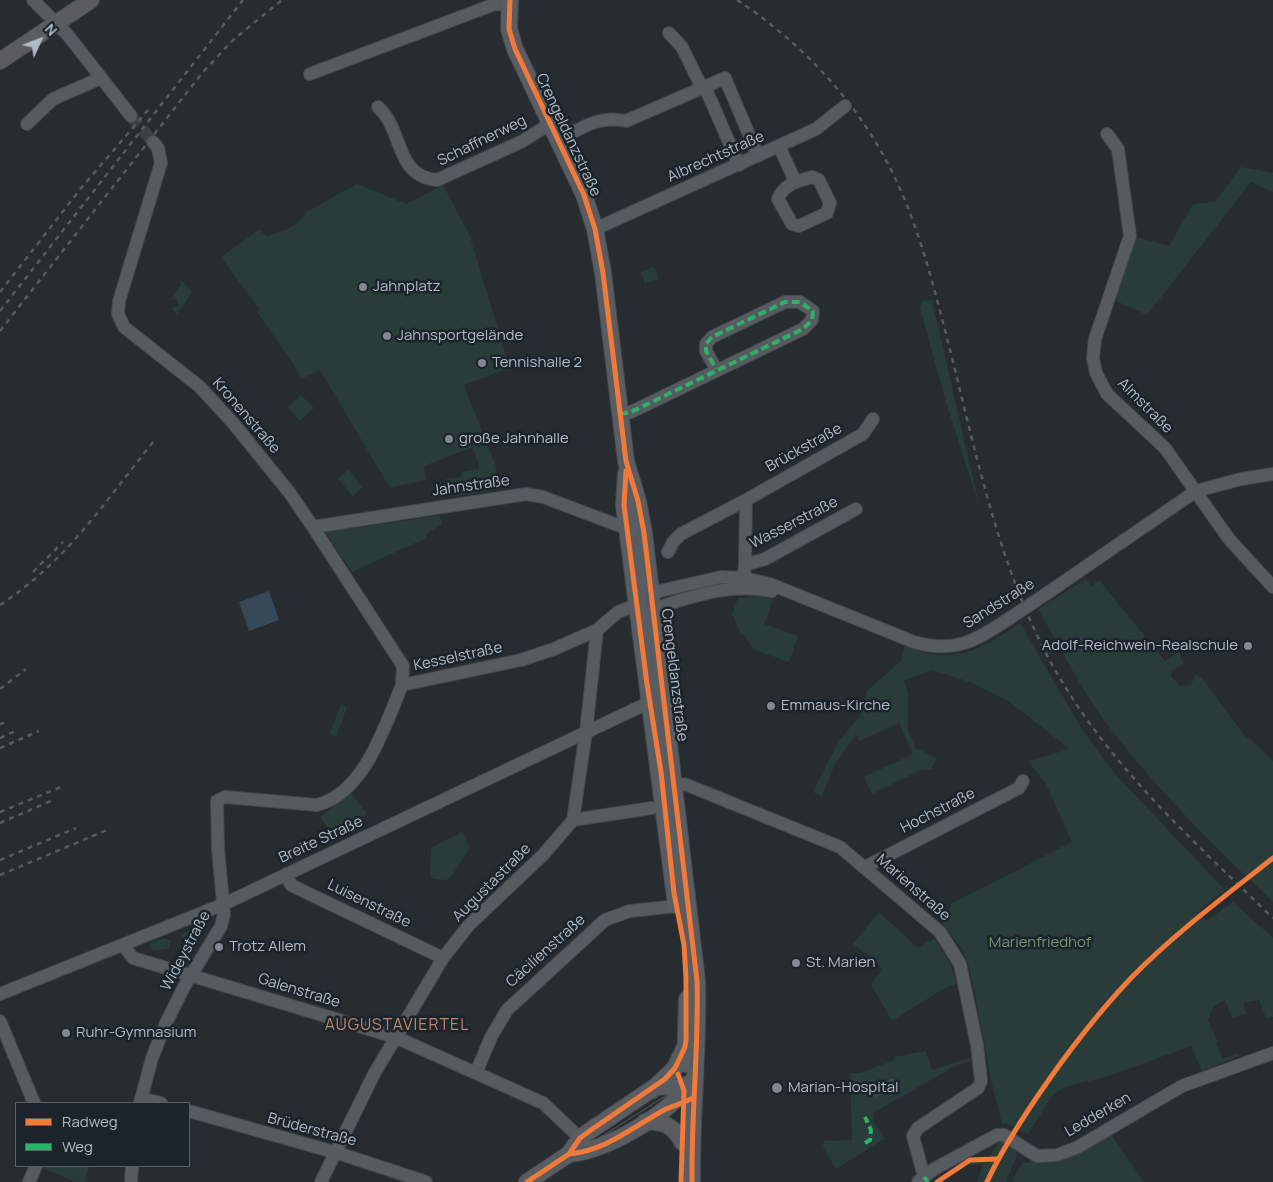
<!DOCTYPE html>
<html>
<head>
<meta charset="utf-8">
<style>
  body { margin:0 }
  #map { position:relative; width:1273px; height:1182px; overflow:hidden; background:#272c31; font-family:Manrope,sans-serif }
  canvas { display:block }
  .legend { position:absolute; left:15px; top:1102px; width:175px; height:65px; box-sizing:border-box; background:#1c242b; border:1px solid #586068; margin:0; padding:6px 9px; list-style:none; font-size:15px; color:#b1bac3 }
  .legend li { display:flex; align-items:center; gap:10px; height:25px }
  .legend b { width:25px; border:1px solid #586068 }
  .north { position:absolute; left:15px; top:15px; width:50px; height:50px; -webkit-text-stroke:4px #1c242b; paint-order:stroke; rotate:47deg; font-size:14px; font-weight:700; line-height:20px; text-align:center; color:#b1bac3 }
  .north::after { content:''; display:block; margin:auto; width:18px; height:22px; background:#b1bac3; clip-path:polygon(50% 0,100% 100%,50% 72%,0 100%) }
</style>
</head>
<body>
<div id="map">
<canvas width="1273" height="1182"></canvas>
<ul class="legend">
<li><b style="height:6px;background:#f17a3a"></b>Radweg</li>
<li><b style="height:6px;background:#2db169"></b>Weg</li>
</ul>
<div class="north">N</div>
</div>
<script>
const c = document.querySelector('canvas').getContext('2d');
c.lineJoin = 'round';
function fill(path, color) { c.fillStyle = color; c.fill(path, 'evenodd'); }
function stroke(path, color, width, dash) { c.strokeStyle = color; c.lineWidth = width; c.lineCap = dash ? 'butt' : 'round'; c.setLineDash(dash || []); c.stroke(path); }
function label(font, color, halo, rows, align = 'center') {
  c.font = font + ' Manrope,sans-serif'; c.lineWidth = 5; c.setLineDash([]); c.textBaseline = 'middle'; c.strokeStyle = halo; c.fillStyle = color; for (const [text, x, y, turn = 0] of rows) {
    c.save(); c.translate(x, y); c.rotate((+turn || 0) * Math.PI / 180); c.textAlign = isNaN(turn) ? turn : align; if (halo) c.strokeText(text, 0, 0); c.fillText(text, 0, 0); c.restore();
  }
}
fill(new Path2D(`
  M1241 167 1273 173V192L1251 182 1147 315 1116 301 1136 237 1169 246 1193 204 1215 202Z
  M357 184 406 204 443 185 469 234 510 368 464 385 495 464 501 489 449 497 446 479 462 477 461 472 480 469 473 447 424 466 426 480 390 488 320 370 301 379 294 365 257 312 260 310 221 257 259 230 267 236C280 233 301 225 306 212Z
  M654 267 659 279 645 284 641 272Z
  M182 281 192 292 177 314 171 308 179 306 176 299 170 300 181 285 180 282Z
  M932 300 979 505 945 399 920 307 922 301Z
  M301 395 314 408 300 421 288 407Z
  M349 469 362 488 353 496 338 479Z
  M439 516 442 524 429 532 424 539 352 572 325 532Z
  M1086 579 1092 587 1099 580 1165 661 1179 652 1183 664 1172 670 1171 676 1180 686 1191 685 1196 674 1203 679 1246 738H1250L1273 761V902C1213 844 1151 785 1102 717 1078 683 1059 646 1038 609Z
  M755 596 774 597 764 624 798 636 789 662 753 649 744 634 741 635 732 614 738 598Z
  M1020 623 1083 731 1115 774 1225 890 1199 910 1206 921 1233 902 1273 938V1017L1266 1018 1259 1000 1243 1003 1246 1014 1232 1018 1225 1000 1214 1006 1208 1020 1218 1042 1216 1043 1223 1059 1238 1053 1239 1056 1202 1071 1191 1046 1106 1077 1064 1087 1052 1096 1028 1134 1006 1123 1002 1124 992 1084 971 974 964 952 941 921 950 909 951 904 1072 842 1046 784 1028 761 1070 749 1007 700 970 682 931 670 904 681 908 693V730L915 748 937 758 931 770 923 769 872 794 864 777 913 754 899 723 859 741 856 735 835 764 822 796 813 792 839 741 860 716 867 691 901 661 905 646C953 666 980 651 1020 623Z
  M341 704 347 707 336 737 330 734Z
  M351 793 367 814 336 838 320 817Z
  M462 832 470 848 455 871 447 880 434 879 430 876 431 848Z
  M879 912 918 948 934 938 950 963 957 984 948 986 892 1021 871 984 882 969 876 960 853 944Z
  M209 922 192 950 187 937 183 939 181 934Z
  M165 938 172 941 169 944 170 948 153 951 149 944Z
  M926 1051 932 1070 969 1058V1062L957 1065 873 1113 874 1122 885 1138 836 1169 823 1147 824 1141 852 1140 850 1073H860L895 1060 894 1057Z
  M1110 1133 1144 1182H1011L1022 1163 1065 1159Z
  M1000 1141 1015 1149 1017 1155 1006 1182H977L983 1164 969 1165 941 1182 970 1162 986 1161Z
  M44 1166H89L85 1182H75L43 1168Z`), '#2a3c3a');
fill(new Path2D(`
  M269 591 279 620 249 631 239 602Z
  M890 1079H894C897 1092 883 1096 873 1097L880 1086Z`), '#364857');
stroke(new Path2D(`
  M131 116 153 142`), '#3c4147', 12, [12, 6]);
const minor = new Path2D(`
  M33 0 67 34 131 116
  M669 33 682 47 700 84 705 87 739 165
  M310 74 495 4 509 5
  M378 107C404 130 394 176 437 180L521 142 550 124
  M27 124 53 99 101 78
  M1107 134 1118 149 1130 236 1095 339 1093 358 1096 373 1107 394 1165 448 1229 539 1273 587
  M558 140C582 128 598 115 626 121L725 78 758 156
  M779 146 795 181
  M812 177 819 180 830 203 827 213 799 226 792 224 778 199C784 184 798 181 812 177Z
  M595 229 816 129 845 106
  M620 414 631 412 803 329 812 320 813 311 800 302H785L712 337 706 344V351L716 369
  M313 527 526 494 543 497 628 529
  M668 552 673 542 681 534 746 500
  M745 565 765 559 856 509
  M742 588 745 565 746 500 863 434 873 419
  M651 593 721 577 744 578 770 584 914 642C956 654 976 640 1010 618
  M1046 594 1196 491 1241 479 1273 474
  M653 609C695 596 727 583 772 591
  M402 685 521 660 554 649 597 630 618 612 638 604
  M667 777 674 783 687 785 840 847 940 932 960 964 977 1045 981 1081 978 1088 918 1128 913 1136 924 1177
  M573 820 652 808
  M865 867 1019 788 1023 781
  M286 874 291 885 299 889 443 958
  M123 945 133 958 395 1037 543 1103 580 1138
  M0 994 224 904 650 702
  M0 1021 34 1103
  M476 1073 491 1037 507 1010 605 920 630 911 677 906
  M141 1098 161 1103
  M140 1103 152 1058 166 1023 184 987 221 926 224 914 218 848 217 801 225 797 317 805C365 793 385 725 402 685L403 666 313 527 289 492 233 423 200 387 124 327 118 314 119 301 161 163 158 148 153 142
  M189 1111 341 1154 426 1182
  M29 1182 36 1166
  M131 1182 132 1166
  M321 1182 374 1074 443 958 469 925 543 855 573 820 586 732 597 630
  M918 1182 934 1169 997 1135H1004L1037 1156 1057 1155 1078 1147 1182 1086 1273 1053`);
const major = new Path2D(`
  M510 0 509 29 515 49 584 195 595 229 603 273 626 461 638 501 644 533 697 981C699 1048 691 1115 692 1182
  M0 61 91 0
  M626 473 624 505 676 905
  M685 1064 687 999
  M655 1087 675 1068 684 1049
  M645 1122C663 1120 674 1126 682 1142
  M569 1154C605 1151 669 1115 688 1084
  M527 1182 569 1154 580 1138 591 1130 655 1087 668 1086 684 1091 692 1106`);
stroke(minor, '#44484c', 14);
stroke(major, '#44494e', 18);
stroke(minor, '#565b60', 12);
stroke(major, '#595d61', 16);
stroke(new Path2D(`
  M511 0V23L517 49 580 180 592 217 601 253 630 474 647 581 648 638 691 933 696 1007 695 1047 688 1074 678 1088 530 1182
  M654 1099C665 1091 673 1082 677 1069 693 1028 682 946 679 901`), '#565a5d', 1);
stroke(new Path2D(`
  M737 0C799 41 853 97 888 164 916 217 931 276 946 334 972 435 992 539 1036 633 1090 749 1183 831 1273 918
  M0 292 82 187 149 109
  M0 311 243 0
  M0 331 203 72 233 40 282 0
  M33 572 63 542
  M0 605C66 562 104 503 153 442
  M0 689 26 669
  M0 724 4 723
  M0 738 18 730
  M0 748 39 731
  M0 812 61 787
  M0 823 53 800
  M0 860 76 828
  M0 875 107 830`), '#565a5d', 2.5, [5, 5]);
const minorBridge = new Path2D(`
  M1010 618 1046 594`);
stroke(minorBridge, '#44484c', 14, []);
stroke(minorBridge, '#565b60', 12);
stroke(new Path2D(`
  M620 414 631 412 803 329 812 320 813 311 800 302H785L712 337 706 344V351L716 369
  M865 1143 870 1140 871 1130 865 1117
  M924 1177 928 1182`), '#2db169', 4, [8, 4]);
stroke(new Path2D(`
  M510 0 509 29 515 49 584 195 595 229 603 273 626 461 638 501 644 533 697 981C699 1048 691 1115 692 1182
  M678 1074 684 1091 681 1182
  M569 1154C606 1151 634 1126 666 1109 675 1105 685 1103 694 1097
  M527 1182 569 1154 580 1138 591 1130 665 1079 675 1068 685 1047 686 1040V978L684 945 674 893 661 772 647 684 624 505 626 471
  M937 1182 970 1160 997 1159
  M987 1182C1001 1151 1020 1122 1039 1094 1067 1053 1097 1014 1131 978 1174 934 1225 896 1273 858`), '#f17a3a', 5);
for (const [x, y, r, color] of [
  [363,287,5,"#818890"],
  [387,336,5,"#818890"],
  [482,363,5,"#818890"],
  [449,439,5,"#818890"],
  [1248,646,5,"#818890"],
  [771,706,5,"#818890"],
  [219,947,5,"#818890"],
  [796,963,5,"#818890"],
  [66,1033,5,"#818890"],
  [777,1088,6,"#818890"]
]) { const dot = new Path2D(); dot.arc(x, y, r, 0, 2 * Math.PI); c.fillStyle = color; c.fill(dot); stroke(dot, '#1c242b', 2); }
label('15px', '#b1bac3', '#1c242b', [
  ["Crengeldanzstraße",568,135,65],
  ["Schaffnerweg",482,141,-26],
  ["Albrechtstraße",716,157,-24],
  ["Almstraße",1145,406,45],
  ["Kronenstraße",246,416,49],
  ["Brückstraße",804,448,-29],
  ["Jahnstraße",471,486,-8],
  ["Wasserstraße",794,523,-27],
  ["Sandstraße",999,604,-32],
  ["Kesselstraße",458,657,-12],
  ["Crengeldanzstraße",674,675,83],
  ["Hochstraße",938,811,-27],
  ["Breite Straße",321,840,-25],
  ["Augustastraße",492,883,-45],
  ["Marienstraße",913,888,41],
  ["Luisenstraße",369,904,26],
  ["Wideystraße",186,951,-62],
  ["Cäcilienstraße",546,951,-42],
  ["Galenstraße",299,991,17],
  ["Ledderken",1098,1115,-30],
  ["Brüderstraße",312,1130,15]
]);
label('15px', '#b1bac3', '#1c242b', [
  ["Jahnplatz",373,287],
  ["Jahnsportgelände",397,336],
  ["Tennishalle 2",492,363],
  ["große Jahnhalle",459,439],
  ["Adolf-Reichwein-Realschule",1238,646,"right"],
  ["Emmaus-Kirche",781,706],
  ["Trotz Allem",229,947],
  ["St. Marien",806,963],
  ["Ruhr-Gymnasium",76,1033],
  ["Marian-Hospital",788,1088]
], 'left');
label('15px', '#729676', '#1c242b', [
  ["Marienfriedhof",1040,943]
]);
c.letterSpacing = '1px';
label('16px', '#c68668', '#1c242b', [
  ["AUGUSTAVIERTEL",397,1026]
]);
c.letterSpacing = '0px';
</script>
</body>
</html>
